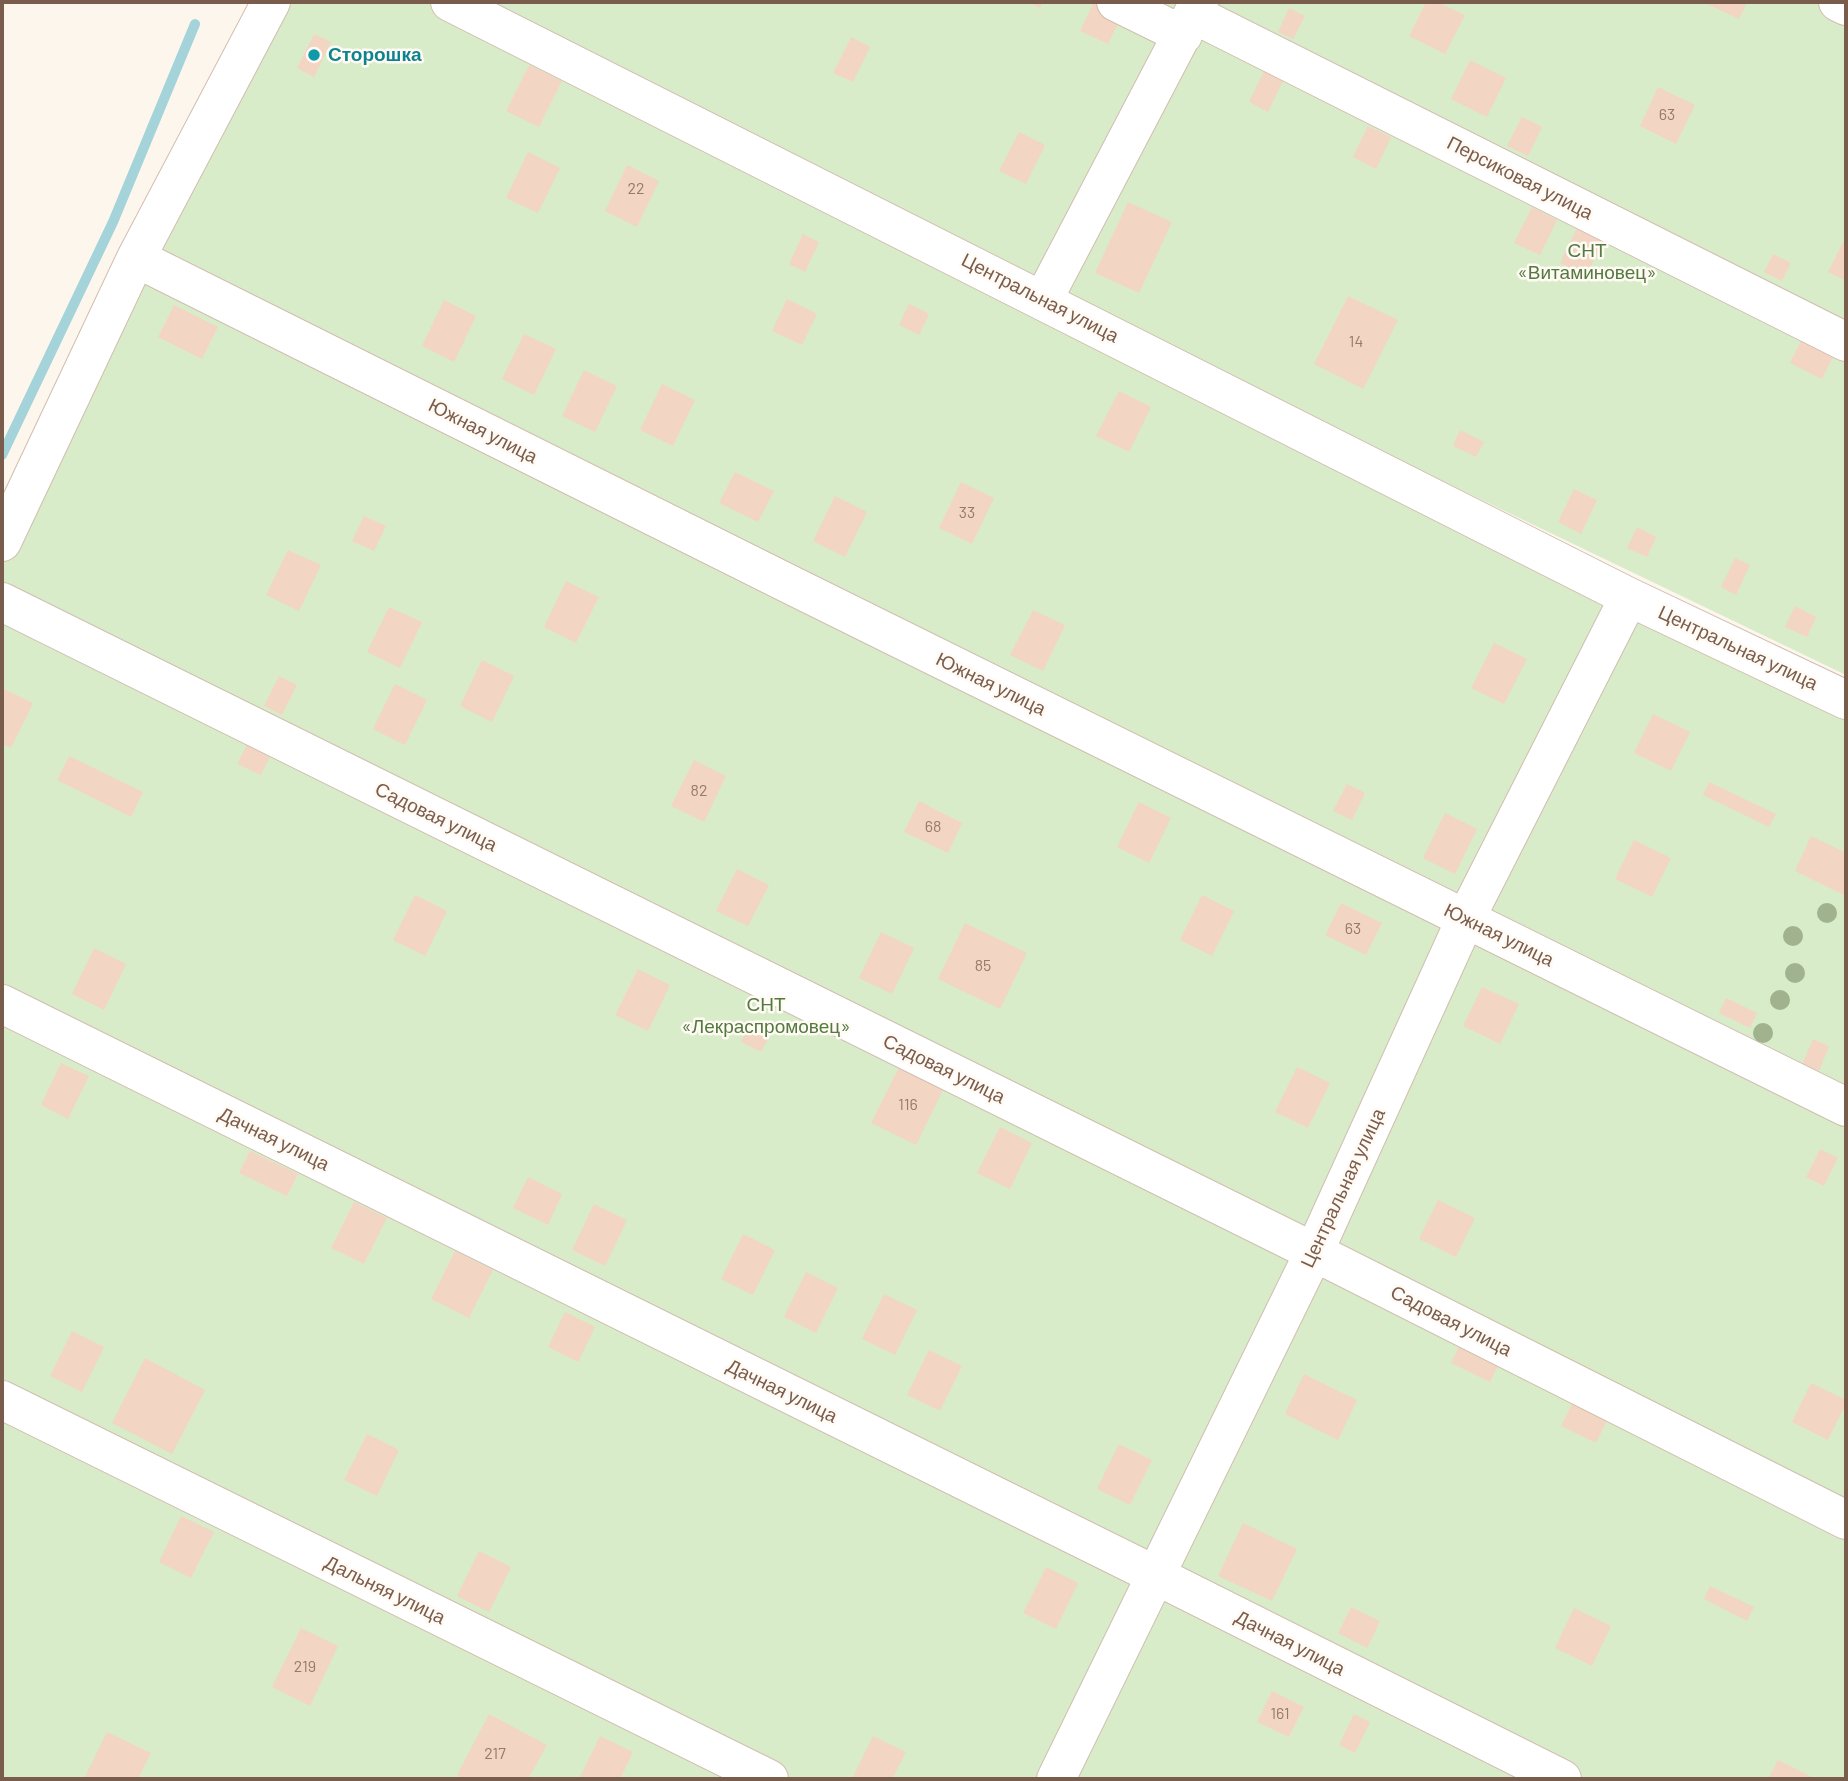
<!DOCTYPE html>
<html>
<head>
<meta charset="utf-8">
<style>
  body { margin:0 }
  #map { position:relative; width:1848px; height:1781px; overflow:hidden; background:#fdf6ec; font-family:Barlow,sans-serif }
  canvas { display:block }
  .frame { position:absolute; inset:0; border:4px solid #7a5c4d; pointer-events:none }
</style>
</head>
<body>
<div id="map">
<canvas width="1848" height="1781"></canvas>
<div class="frame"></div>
</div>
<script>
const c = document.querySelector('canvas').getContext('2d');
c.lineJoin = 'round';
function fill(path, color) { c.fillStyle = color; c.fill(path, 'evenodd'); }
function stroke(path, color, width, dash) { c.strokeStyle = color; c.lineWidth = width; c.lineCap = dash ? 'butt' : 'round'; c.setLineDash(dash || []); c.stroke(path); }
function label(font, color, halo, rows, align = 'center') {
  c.font = font + ' Barlow,sans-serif'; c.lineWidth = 5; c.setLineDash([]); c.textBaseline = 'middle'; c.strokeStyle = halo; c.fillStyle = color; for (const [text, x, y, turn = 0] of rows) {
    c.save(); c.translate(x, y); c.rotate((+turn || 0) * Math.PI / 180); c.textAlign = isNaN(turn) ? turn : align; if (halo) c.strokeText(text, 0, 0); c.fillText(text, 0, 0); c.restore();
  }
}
fill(new Path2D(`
  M271 2H450L1846 700V1779H2V542Z
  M469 2H1846V675L1334 429Z`), '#d8ecc9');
stroke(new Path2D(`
  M2 455 113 222 195 24`), '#a5d3da', 10);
fill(new Path2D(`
  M1027 2H1043L1040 8Z
  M1094 2 1122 16 1108 44 1080 31Z
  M1426 2H1437L1465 15 1445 54 1409 36Z
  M1703 2H1747L1739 19Z
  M1289 8 1305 16 1293 39 1278 32Z
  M314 34 331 42 314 77 297 68Z
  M851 37 870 47 853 82 833 73Z
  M1470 60 1506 78 1487 117 1451 99Z
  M529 65 562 81 539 127 506 111Z
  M1265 69 1284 79 1268 112 1249 102Z
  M1658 87 1695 105 1676 144 1640 126Z
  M1522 117 1542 127 1528 156 1507 146Z
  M1368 126 1391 137 1376 169 1353 157Z
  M1019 132 1045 145 1026 184 999 171Z
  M528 152 560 168 538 213 506 198Z
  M627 165 659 181 637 227 605 211Z
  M1128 202 1172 222 1139 293 1095 273Z
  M1532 207 1557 220 1540 255 1514 243Z
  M1577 228 1603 240 1586 276 1560 263Z
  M803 234 819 242 805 272 789 264Z
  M1846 236V281L1828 272Z
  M1773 254 1791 263 1782 281 1764 272Z
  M1348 296 1398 320 1363 389 1314 364Z
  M787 299 817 314 802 345 772 331Z
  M444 300 476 316 454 362 422 346Z
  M909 304 929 314 919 335 899 325Z
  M174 305 218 327 202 359 158 337Z
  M524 334 556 349 534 395 502 379Z
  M1802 339 1834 355 1822 379 1790 363Z
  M584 370 617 386 595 432 562 416Z
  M662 384 695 400 673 446 640 430Z
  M1119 391 1151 407 1129 452 1096 436Z
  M1460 430 1484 442 1476 457 1453 446Z
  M735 472 774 491 758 522 719 503Z
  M961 482 994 498 972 544 939 528Z
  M1574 489 1597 500 1581 534 1558 522Z
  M835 496 867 512 845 557 813 541Z
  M364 516 386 526 374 551 352 541Z
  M1637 527 1656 537 1647 557 1627 548Z
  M288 550 321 565 299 611 266 595Z
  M1735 558 1750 565 1736 595 1721 587Z
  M566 581 599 597 576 643 544 627Z
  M1795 606 1816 617 1807 637 1785 627Z
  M389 607 422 622 400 668 367 652Z
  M1033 610 1065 625 1043 671 1010 655Z
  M1494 643 1527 659 1504 704 1471 688Z
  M482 660 514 676 492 722 460 706Z
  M279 676 297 685 282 715 264 706Z
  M395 684 427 700 405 745 373 729Z
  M2 688 33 703 11 748 2 744Z
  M1653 714 1690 732 1671 771 1634 753Z
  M249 741 272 752 261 775 237 764Z
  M69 756 143 792 131 817 57 780Z
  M694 760 726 776 704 822 671 806Z
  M1709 782 1776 814 1769 827 1703 795Z
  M1347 784 1365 793 1352 820 1333 811Z
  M919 801 962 823 948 853 904 832Z
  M1139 802 1171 818 1149 863 1117 847Z
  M1445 813 1477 829 1455 874 1423 858Z
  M1811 836 1846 853V896L1795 871Z
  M1634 840 1671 858 1652 897 1615 879Z
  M737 869 769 885 748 926 716 911Z
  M415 895 447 911 425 956 393 940Z
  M1202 895 1234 911 1212 956 1180 940Z
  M1341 903 1382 923 1366 955 1325 935Z
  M965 923 1027 953 1000 1009 938 979Z
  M881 932 914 948 892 994 859 978Z
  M94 948 126 964 104 1010 72 994Z
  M638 969 670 985 648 1031 615 1015Z
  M1482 987 1519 1004 1500 1044 1463 1026Z
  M1726 998 1757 1013 1750 1028 1719 1013Z
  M747 1029 768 1039 761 1052 741 1042Z
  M1813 1039 1829 1046 1819 1071 1802 1065Z
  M61 1063 89 1076 68 1119 41 1105Z
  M900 1065 945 1086 916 1145 871 1123Z
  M1297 1067 1330 1083 1308 1128 1275 1112Z
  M1000 1127 1032 1143 1010 1189 977 1173Z
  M1820 1149 1838 1158 1824 1186 1806 1177Z
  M250 1151 298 1174 287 1196 239 1173Z
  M528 1177 562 1194 548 1225 513 1208Z
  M1438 1200 1475 1218 1456 1257 1419 1239Z
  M354 1202 387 1218 364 1264 331 1248Z
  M594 1204 627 1220 605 1266 572 1250Z
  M743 1234 775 1250 753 1295 721 1279Z
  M455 1251 493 1270 469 1318 431 1299Z
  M806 1272 838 1288 816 1333 784 1317Z
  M884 1294 917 1310 895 1355 862 1339Z
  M565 1312 595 1327 578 1362 548 1347Z
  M72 1331 104 1347 82 1392 50 1376Z
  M1465 1334 1504 1354 1490 1382 1451 1363Z
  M929 1350 962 1366 940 1411 907 1395Z
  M145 1358 205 1390 172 1454 112 1423Z
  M1304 1374 1357 1400 1338 1440 1285 1414Z
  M1811 1383 1846 1400V1404L1828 1440 1792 1422Z
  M1576 1396 1611 1413 1596 1443 1561 1426Z
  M367 1434 399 1450 377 1496 344 1480Z
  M1119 1444 1152 1460 1130 1505 1097 1489Z
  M181 1516 214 1532 191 1578 159 1562Z
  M1243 1523 1297 1549 1272 1601 1218 1576Z
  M479 1551 511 1567 489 1612 457 1596Z
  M1046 1567 1078 1583 1056 1629 1023 1613Z
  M1710 1586 1754 1607 1747 1621 1704 1599Z
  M1351 1607 1380 1621 1367 1648 1338 1633Z
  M1574 1608 1611 1626 1592 1666 1555 1648Z
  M301 1628 338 1646 310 1706 272 1687Z
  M1272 1691 1304 1707 1289 1737 1257 1722Z
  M489 1714 547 1745 528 1779H465L457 1775Z
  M1354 1714 1370 1722 1355 1753 1339 1745Z
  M107 1732 151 1753 138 1779H84Z
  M600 1736 633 1752 620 1779H579Z
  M873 1736 906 1752 892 1779H852Z
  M1778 1760 1816 1779H1768Z`), '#f3d5c3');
const minor = new Path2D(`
  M450 2 1629 597 1846 700
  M1116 2 1183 35
  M1838 2 1846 6
  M1193 14 1846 342
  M136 258 789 584 1846 1107
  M1043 300 1199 2
  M2 542 136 258 271 2
  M2 602 1314 1252 1846 1520
  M2 1004 1155 1575 1562 1779
  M2 1400 769 1779
  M1056 1779 1314 1252 1466 918 1629 597`);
stroke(minor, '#d1beb0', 40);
stroke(minor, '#fff', 38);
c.fillStyle = '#a0b28e';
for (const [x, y] of [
  [1827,913],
  [1793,936],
  [1795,973],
  [1780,1000],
  [1763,1033]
]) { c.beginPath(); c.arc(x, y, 10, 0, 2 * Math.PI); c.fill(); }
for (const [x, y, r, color] of [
  [314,55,7,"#0f9aa8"]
]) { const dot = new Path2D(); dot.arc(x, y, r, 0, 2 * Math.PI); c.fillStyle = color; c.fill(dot); stroke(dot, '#fffaf3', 2.5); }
label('16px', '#987a6a', null, [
  ["63",1667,115],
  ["22",636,189],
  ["14",1356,342],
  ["33",967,513],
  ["82",699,791],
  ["68",933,827],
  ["63",1353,929],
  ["85",983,966],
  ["116",908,1105],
  ["219",305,1667],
  ["161",1280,1714],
  ["217",495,1754]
]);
label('bold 19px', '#0d838f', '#fffaf3', [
  ["Сторошка",328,55]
], 'left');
label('19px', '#7a5c4d', '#fffaf3', [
  ["Персиковая улица",1520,178,27],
  ["Центральная улица",1040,298,27],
  ["Южная улица",483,431,27],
  ["Центральная улица",1738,648,25],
  ["Южная улица",991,684,26],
  ["Садовая улица",436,817,26],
  ["Южная улица",1499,935,26],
  ["Садовая улица",944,1069,26],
  ["Дачная улица",274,1139,26],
  ["Центральная улица",1343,1188,-65],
  ["Садовая улица",1451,1321,27],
  ["Дачная улица",782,1391,26],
  ["Дальняя улица",385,1590,26],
  ["Дачная улица",1290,1643,27]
]);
label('19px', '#537a41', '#fffaf3', [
  ["СНТ",1587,251],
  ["«Витаминовец»",1587,273],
  ["СНТ",766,1005],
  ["«Лекраспромовец»",766,1027]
]);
</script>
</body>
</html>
